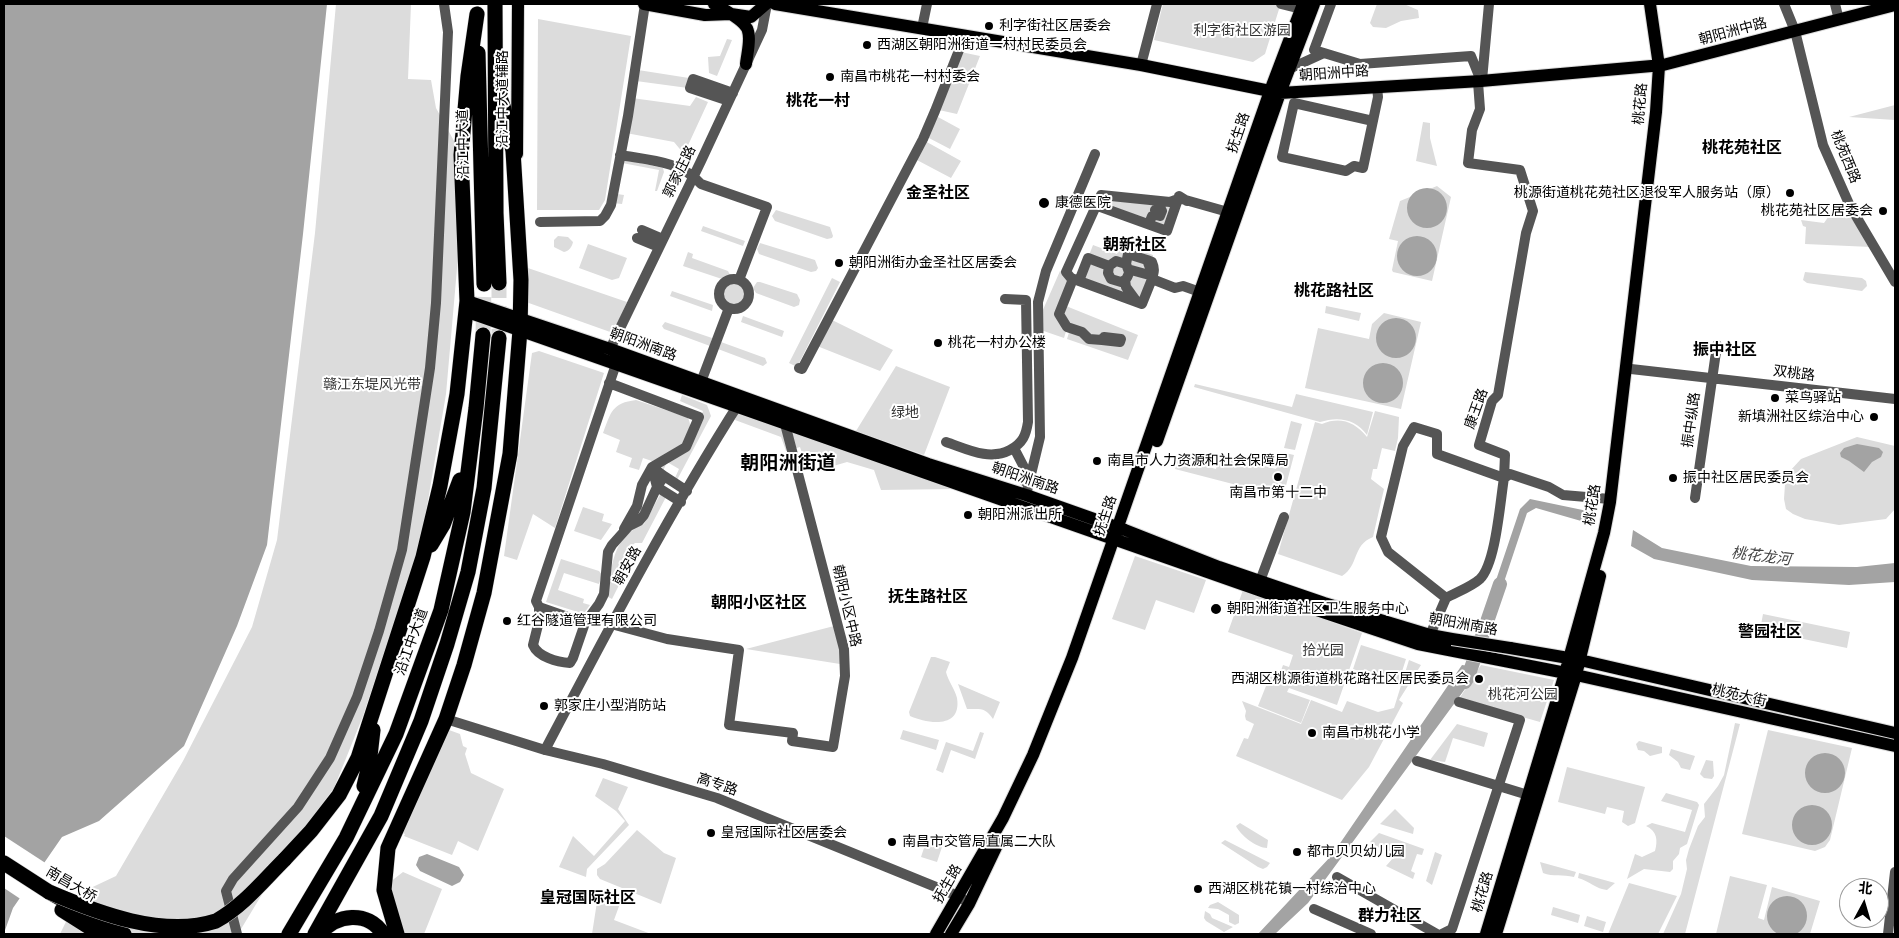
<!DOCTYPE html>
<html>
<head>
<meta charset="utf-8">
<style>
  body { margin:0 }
  #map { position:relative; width:1899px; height:938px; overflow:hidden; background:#fff; font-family:Signika,"Noto Sans SC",sans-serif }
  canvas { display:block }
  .frame { position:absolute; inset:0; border:5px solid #000; pointer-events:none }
  .north { position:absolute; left:1839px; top:878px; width:50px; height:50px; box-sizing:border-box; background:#fff; border:1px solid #999; border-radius:50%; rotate:6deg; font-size:14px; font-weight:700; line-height:20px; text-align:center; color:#000 }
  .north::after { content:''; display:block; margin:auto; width:18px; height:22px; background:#000; clip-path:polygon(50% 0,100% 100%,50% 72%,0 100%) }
</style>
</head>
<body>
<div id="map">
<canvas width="1899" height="938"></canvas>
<div class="frame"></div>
<div class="north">北</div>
</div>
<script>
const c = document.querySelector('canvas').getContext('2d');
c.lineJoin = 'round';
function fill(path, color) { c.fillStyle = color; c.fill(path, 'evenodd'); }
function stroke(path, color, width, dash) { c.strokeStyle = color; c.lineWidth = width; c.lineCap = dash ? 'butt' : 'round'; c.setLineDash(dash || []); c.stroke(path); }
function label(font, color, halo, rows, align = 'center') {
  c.font = font + ' Signika,"Noto Sans SC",sans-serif'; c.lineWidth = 4; c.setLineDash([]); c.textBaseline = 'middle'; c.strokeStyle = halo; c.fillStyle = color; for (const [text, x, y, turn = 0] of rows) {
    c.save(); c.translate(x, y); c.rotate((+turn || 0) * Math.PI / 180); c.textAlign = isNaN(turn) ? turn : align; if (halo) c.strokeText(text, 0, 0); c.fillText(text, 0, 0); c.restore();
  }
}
fill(new Path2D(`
  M336 4H411L408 79 431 80 436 108 454 141 458 257 446 394 421 542 363 716 334 788 293 843 238 934H60L80 893 116 876 183 761 252 627 277 540 315 233Z
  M1163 4H1273L1280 6 1265 54 1253 62 1154 40Z
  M1377 4H1404L1418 10 1419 18 1401 21 1386 28 1373 27 1370 23Z
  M538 19 631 36 605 200 599 210H537Z
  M727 39 732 40 717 76 709 73 708 57 720 56Z
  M961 52 980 56 957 114 939 110Z
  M638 70 689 78 688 88 636 81Z
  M696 97 708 102 684 154 674 142 626 133 632 98 690 106Z
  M1895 105V120L1849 117Z
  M938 117 960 129 950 149 927 137Z
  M1423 122 1430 123V138L1437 166 1416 161Z
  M925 141 961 161 951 178 915 159Z
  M622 159 663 168 664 172 657 191H655L659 170 622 163 617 194 624 195 622 204 613 203Z
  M1437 186 1451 197 1432 281 1393 272 1392 270 1398 241 1389 239 1400 201Z
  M1101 195 1173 204 1168 227 1096 203Z
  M1843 206 1871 247 1805 244 1806 227 1803 226 1801 220 1824 223 1833 210Z
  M776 210 830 227 833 236 832 238 827 239 775 221 772 216Z
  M703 226 745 241 743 246 701 231Z
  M558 236 568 237 573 242C572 247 569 251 564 252L554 247V240Z
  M1108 239 1153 255 1150 275 1140 303 1075 283 1066 306 1138 335 1128 360 1067 339 1070 329 1067 328 1064 338 1035 328 1060 271 1071 278 1079 281 1093 245 1117 254 1119 249 1106 244Z
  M760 243 815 260 818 268 816 271 811 272 759 254 757 249Z
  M588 244 627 258 619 278 612 280 579 268Z
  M688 252 693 254 692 258 728 271 730 275 725 280 683 266Z
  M525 267 627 302 613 333 526 302Z
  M1805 272 1862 278 1866 281 1867 286 1862 291 1807 283 1803 280Z
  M832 278 840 282 797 367 789 363Z
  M757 282H760L797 294 800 300 799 305 794 307 756 293 753 288Z
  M722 294a12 12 0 1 1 24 0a12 12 0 1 1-24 0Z
  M672 291 713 305 712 311 670 296Z
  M1326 306 1361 313 1359 321 1325 313Z
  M1384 313 1421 322 1401 409 1305 388 1318 328 1369 339 1372 324Z
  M743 316 784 331 782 337 741 322Z
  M830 319 893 350 880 371 817 346Z
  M665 322 712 338 710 346 664 329 662 326Z
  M721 342 765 358 767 363 763 366 718 349Z
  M539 351 604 373 555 528 533 514 517 560 504 556 532 353Z
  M896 366 950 387 924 455 856 431Z
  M1195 384 1292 407 1296 394 1373 412 1367 435C1356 419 1338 416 1320 422L1194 387Z
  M682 395 707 405 711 416 677 480 675 478 679 469 667 462 663 471 662 465 687 450 703 411 680 401Z
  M636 400 687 417C694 425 687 437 684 447L652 461 643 458 639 470 629 467 632 458 616 452 620 440 603 433C611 412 612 403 636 400Z
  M738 411 955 489 881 490 874 470 847 462 823 469 817 452 803 456 800 447 786 451 781 437 735 420Z
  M1375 411 1399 417 1398 438 1395 451 1382 448 1377 469H1373L1371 479 1384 489 1373 537C1352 545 1359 566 1342 576L1278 554 1315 422 1322 424C1340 416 1355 422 1367 437Z
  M1291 421 1302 424 1295 450 1284 448Z
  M1857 437 1895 446V509L1886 519 1839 525 1805 519 1793 514 1786 509 1784 499 1785 484 1789 472 1801 459Z
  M1281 452 1294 455 1283 497 1175 469 1178 459 1216 469 1220 455 1276 469Z
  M661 493 666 497 642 543H635L628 549 633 557 612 599 608 597C611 568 612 536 644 524Z
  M583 507 604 514 602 521 612 524 601 540 574 531Z
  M1135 556 1206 580 1194 613 1156 600 1145 630 1112 619Z
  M561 559 599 571 602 575 599 584 564 573 558 590 584 599 583 603 590 605 585 612 581 613 546 602Z
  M1243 590 1362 633 1337 705 1289 688 1287 692 1310 700 1301 723 1258 706 1270 676 1278 679 1283 665 1289 667 1293 655 1228 632Z
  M1763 614 1850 632 1847 648 1760 630Z
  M834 626 842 649 840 664 746 649Z
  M1361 645 1406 659 1398 684 1353 669Z
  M931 657H935L950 662 946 672C948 681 955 689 957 698 962 729 928 724 910 716L909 712Z
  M1409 660 1421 665 1399 700 1403 703 1369 767 1342 800 1236 756 1244 738 1248 739 1254 724 1246 720 1245 716 1246 711 1242 701 1301 724 1311 700 1342 712 1347 701 1378 712 1394 708Z
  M1481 665 1554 680 1540 722 1459 699Z
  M958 684 1000 702 993 719C985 707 981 709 967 709Z
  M1735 723 1740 724 1685 934H1663L1681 894 1687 869 1686 860 1689 849 1698 826 1705 817 1704 804 1718 786 1724 775Z
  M1457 724 1488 733 1484 747 1453 738 1445 762 1430 760Z
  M449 730 460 734 463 746 467 748 465 754 471 773 504 789 478 851 458 841 452 855 404 836 405 834 403 833Z
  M903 730 939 740 936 750 900 739Z
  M1768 730 1852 748 1830 840 1825 847 1815 851 1742 834Z
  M980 732 984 733 975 759 951 750 943 773 936 770 946 742 973 751Z
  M1639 741 1662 747V753L1650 756 1644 751 1638 750 1636 744Z
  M1671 749 1695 756 1690 770 1681 768 1678 762 1669 755Z
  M1706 760 1713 761 1714 776 1712 779 1704 778 1700 774Z
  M1567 767 1645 787 1635 823 1628 826 1622 822 1624 811 1607 807 1605 814 1558 802Z
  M603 778 628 787 618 809 629 825 587 869 586 877 559 867 573 836 594 856 625 821 616 811 595 796Z
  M1666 793 1697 802 1699 805 1687 844 1680 848 1679 854 1673 861V869L1670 872 1644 869 1627 879 1635 854 1642 857 1655 851C1658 840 1657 831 1646 826L1652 823 1685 832 1692 810 1661 801Z
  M1395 809 1414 828 1413 834 1380 824Z
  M1240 823 1268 840 1267 848C1257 848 1240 835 1236 826Z
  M637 830 664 853 676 858 661 904 600 879 597 875V869L605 864Z
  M1379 833 1424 849 1422 855 1417 854 1411 871 1415 873 1413 879 1386 866 1394 857 1370 842Z
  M927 839 943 844 937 862 921 857Z
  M1225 840 1270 863 1267 867 1263 869 1258 867 1221 843Z
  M1435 852 1442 855 1432 885 1426 881Z
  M1540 862 1576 872 1574 877C1563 874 1553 877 1543 873Z
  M403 872 442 889 424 934H403L390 891V882Z
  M1579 873 1615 883 1607 890C1596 889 1589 881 1578 878Z
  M1730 876 1767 885 1758 918 1764 920 1772 887 1820 901 1810 934H1716Z
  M1629 883 1677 896 1658 934H1608Z
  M599 889 622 898 614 920 651 934H592Z
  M1218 902 1239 915V923L1235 925 1229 922V915L1218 909 1208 908 1210 905Z
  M1553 907 1580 915 1578 923 1551 915Z
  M1205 911 1210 914 1212 918 1233 927 1224 932 1206 921 1204 918Z
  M1587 916 1606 922 1603 932 1584 926Z`), '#dcdcdc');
fill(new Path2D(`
  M4 4H327L303 234 267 545 237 626 184 746 99 821 62 837 13 908 4 933Z
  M1407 208a20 20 0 1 1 40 0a20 20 0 1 1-40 0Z
  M1397 256a20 20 0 1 1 40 0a20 20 0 1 1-40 0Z
  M1376 338a20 20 0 1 1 40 0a20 20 0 1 1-40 0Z
  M1363 383a20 20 0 1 1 40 0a20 20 0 1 1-40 0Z
  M1857 444 1879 448 1883 452 1881 457 1872 462 1864 472 1849 461 1841 457 1840 453 1844 448Z
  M1530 499 1597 513 1595 525 1536 508 1527 513 1497 603 1489 601 1520 509Z
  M1633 530 1662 548 1751 566 1857 567 1895 563V582L1849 585 1752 580 1654 559 1631 546Z
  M1462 665 1476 667 1473 678 1308 903 1275 934H1258L1332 855Z
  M1805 773a20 20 0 1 1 40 0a20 20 0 1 1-40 0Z
  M1792 825a20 20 0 1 1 40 0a20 20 0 1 1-40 0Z
  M427 854 459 867 464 875 460 882 452 886 420 871 416 865 419 857Z
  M1767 916a20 20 0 1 1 40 0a20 20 0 1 1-40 0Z`), '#a3a3a3');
fill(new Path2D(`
  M4 836 47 864 22 900 4 888Z`), '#fff');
stroke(new Path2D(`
  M1465 682 1468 677 1500 584`), '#a3a3a3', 14);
stroke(new Path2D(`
  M499 283V338
  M483 335 484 284`), '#d9d9d9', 15, [15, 8]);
const major = new Path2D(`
  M644 4 705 15 731 14 751 17 766 4
  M714 4C723 9 746 21 748 31 751 40 747 54 746 64
  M775 4 1141 65 1280 93 1481 81 1663 65 1895 5
  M517 154 518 4
  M467 301 610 349 928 464 1026 495 1125 530 1219 567 1324 603 1430 635 1452 639
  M465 311 1290 601 1418 644 1576 675 1895 746
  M1157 441 1280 93 1314 4
  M1510 648 1580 660 1895 733
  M936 934 1003 818 1033 755 1072 658 1270 91 1303 4
  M951 934 969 904 1000 839
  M1486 934 1565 673 1604 533 1610 502 1656 112 1659 66 1650 4
  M1496 934 1576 675 1600 576`);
const highway = new Path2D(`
  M495 4 496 213 499 283
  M478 53 484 284
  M431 545 443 525 460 480
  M364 786 369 765 373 730
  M284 860 311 831 339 795 358 758 423 557 440 486 457 394 467 301 461 155 468 76 477 14
  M4 863 49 892 124 934
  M62 910 100 934
  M289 934 346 838 396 734 441 610 463 512 476 408 483 335
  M315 934 381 816 421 721 447 644 468 572 484 488 499 338
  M320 934C336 914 368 910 383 934
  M397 934 384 890 388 848 446 719 464 665 484 593 510 454 520 330 521 280 513 151 504 109 496 86`);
stroke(major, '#dbdbdb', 14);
stroke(highway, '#dbdbdb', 16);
stroke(new Path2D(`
  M1281 4 1301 9
  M1784 4 1795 31 1823 145 1850 206 1895 282
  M1835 4 1839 20
  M922 28 927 4
  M1324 53 1314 50 1331 4
  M1141 65 1157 4
  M1289 69 1324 53 1360 64 1471 56 1481 81
  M1482 80 1489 4
  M729 101 690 88 693 79 733 93
  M1373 121 1294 103 1282 157 1346 171 1354 166 1363 168 1378 97 1377 87
  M620 155C648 160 681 161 701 184L767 207 739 280
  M1182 199 1228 212
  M1187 201 1179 196 1178 199 1170 202 1101 195 1066 272 1071 278 1142 304 1152 279 1175 288 1183 286 1200 292
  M1095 205 1167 231 1178 199
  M1150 221 1152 216 1156 215 1155 210 1161 209 1162 211 1160 216 1156 215
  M540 222 600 221 605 216 611 205 628 116 645 4
  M642 230 663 239
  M637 238 659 247
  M1126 264 1128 254 1147 260
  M1073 279 1059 314 1067 327 1082 332 1089 339 1102 340 1104 337 1121 339 1120 342 1102 340
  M1152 279C1154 272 1155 269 1152 262L1147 260 1153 276
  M719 294a15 15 0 1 1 30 0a15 15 0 1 1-30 0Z
  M1125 280 1121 282 1111 279 1108 273 1109 266 1116 261 1126 264 1129 272
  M1079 281 1088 258 1109 266
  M1137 302 1126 287 1125 280C1128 278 1128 273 1131 270L1153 276
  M610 349 701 161 762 30 767 4
  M616 364 536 601 539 607 585 623 599 604 604 594 608 552 612 545 629 526 639 521 644 515 657 487 652 467 664 476
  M799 368 802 369 923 139 935 111 965 35
  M1631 369 1895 399
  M701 382 729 308
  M609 383 699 417 686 447 652 467 642 485 637 506 624 529
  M946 442C967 449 989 461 1010 450 1023 443 1026 435 1028 422L1026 300 1005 299
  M1014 448 1027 473 1024 481
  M1026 495 1040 437 1038 302 1046 271 1095 154
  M1695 498 1717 345
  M681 502 657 487 664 476 687 491
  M1260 581 1284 517
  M1446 598C1457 592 1471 587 1480 579 1496 563 1500 502 1504 478L1510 474 1549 487 1563 495 1610 499
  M539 607V621L533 645C538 657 557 662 570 663L573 658 585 623
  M611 624 667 639 739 650 729 725 793 733 792 741 833 747 845 676 844 649 785 424
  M1430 635 1446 598 1388 552 1381 537 1403 446 1414 427 1437 434V454L1504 478 1505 455 1479 445 1492 401 1498 395 1526 233 1533 211 1520 170 1468 163 1472 130 1480 109 1478 82
  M446 719 545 750 603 764 717 798 958 896 964 900
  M545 750C607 632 669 513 741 400
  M1417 761 1528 795
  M1337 877 1437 934
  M1314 909 1371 934
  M237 934 226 891 233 879 298 807 330 758 357 697 379 631 402 550 430 368 436 303 448 32 444 4
  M1442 934 1452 929 1520 720 1459 702
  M1888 934 1895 872`), '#555', 10);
stroke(major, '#000', 12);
stroke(highway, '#000', 15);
const majorBridge = new Path2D(`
  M1452 639 1510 648`);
const highwayBridge = new Path2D(`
  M49 892C98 913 163 938 216 921 243 906 263 881 284 860`);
stroke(majorBridge, '#dbdbdb', 14, []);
stroke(highwayBridge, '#dbdbdb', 16, []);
stroke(majorBridge, '#000', 12);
stroke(highwayBridge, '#000', 15);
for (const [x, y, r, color] of [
  [989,26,5,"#000"],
  [867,45,5,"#000"],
  [830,77,5,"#000"],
  [1790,193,5,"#000"],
  [1044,203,6,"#000"],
  [1883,211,5,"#000"],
  [839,263,5,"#000"],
  [938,343,5,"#000"],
  [1775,398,5,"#000"],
  [1874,417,5,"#000"],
  [1097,461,5,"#000"],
  [1278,477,5,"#000"],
  [1673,478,5,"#000"],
  [968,515,5,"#000"],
  [1216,609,6,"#000"],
  [507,621,5,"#000"],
  [1479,679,5,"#000"],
  [544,706,5,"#000"],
  [1312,733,5,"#000"],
  [711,833,5,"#000"],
  [892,842,5,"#000"],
  [1297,852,5,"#000"],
  [1198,889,5,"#000"]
]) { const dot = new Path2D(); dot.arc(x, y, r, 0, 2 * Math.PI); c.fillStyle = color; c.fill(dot); stroke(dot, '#fff', 2); }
label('14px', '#000', '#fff', [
  ["利字街社区居委会",999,26],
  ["西湖区朝阳洲街道一村村民委员会",877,45],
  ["南昌市桃花一村村委会",840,77],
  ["桃源街道桃花苑社区退役军人服务站（原）",1780,193,"right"],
  ["康德医院",1055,203],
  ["桃花苑社区居委会",1873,211,"right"],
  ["朝阳洲街办金圣社区居委会",849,263],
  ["桃花一村办公楼",948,343],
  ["菜鸟驿站",1785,398],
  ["新填洲社区综治中心",1864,417,"right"],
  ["南昌市人力资源和社会保障局",1107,461],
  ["振中社区居民委员会",1683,478],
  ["南昌市第十二中",1278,493,"center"],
  ["朝阳洲派出所",978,515],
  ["朝阳洲街道社区卫生服务中心",1227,609],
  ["红谷隧道管理有限公司",517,621],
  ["西湖区桃源街道桃花路社区居民委员会",1469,679,"right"],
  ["郭家庄小型消防站",554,706],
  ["南昌市桃花小学",1322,733],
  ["皇冠国际社区居委会",721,833],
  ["南昌市交管局直属二大队",902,842],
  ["都市贝贝幼儿园",1307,852],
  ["西湖区桃花镇一村综治中心",1208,889]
], 'left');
label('14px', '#333', '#fff', [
  ["利字街社区游园",1242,31],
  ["赣江东堤风光带",372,385],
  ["绿地",905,413],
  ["拾光园",1323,651],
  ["桃花河公园",1523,695]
]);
label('14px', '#000', '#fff', [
  ["朝阳洲中路",1733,32,-15],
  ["朝阳洲中路",1334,74,-4],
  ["沿江中大道辅路",503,99,-90],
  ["桃花路",1641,104,-85],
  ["抚生路",1239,133,-71],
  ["沿江中大道",464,144,-91],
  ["桃苑西路",1845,157,68],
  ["郭家庄路",680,172,-64],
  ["朝阳洲南路",643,345,20],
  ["双桃路",1794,374,7],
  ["康王路",1477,409,-70],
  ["振中纵路",1692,420,-82],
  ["朝阳洲南路",1025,479,19],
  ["桃花路",1593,505,-81],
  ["抚生路",1106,516,-71],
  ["朝安路",628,566,-61],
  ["朝阳小区中路",846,606,77],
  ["朝阳洲南路",1463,625,10],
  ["沿江中大道",412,642,-70],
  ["桃苑大街",1739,696,13],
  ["高专路",717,785,19],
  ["抚生路",948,884,-60],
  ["南昌大桥",71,885,30],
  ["桃花路",1483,892,-73]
]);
label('italic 15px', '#444', '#fff', [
  ["桃花龙河",1761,557,7]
]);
label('bold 16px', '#000', '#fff', [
  ["桃花一村",818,102],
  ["桃花苑社区",1742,149],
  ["金圣社区",938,194],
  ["朝新社区",1135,246],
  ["桃花路社区",1334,292],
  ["振中社区",1725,351],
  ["抚生路社区",928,598],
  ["朝阳小区社区",759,604],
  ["警园社区",1770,633],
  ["皇冠国际社区",588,899],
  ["群力社区",1390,917]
]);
label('bold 19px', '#000', '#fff', [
  ["朝阳洲街道",788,464]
]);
</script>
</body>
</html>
